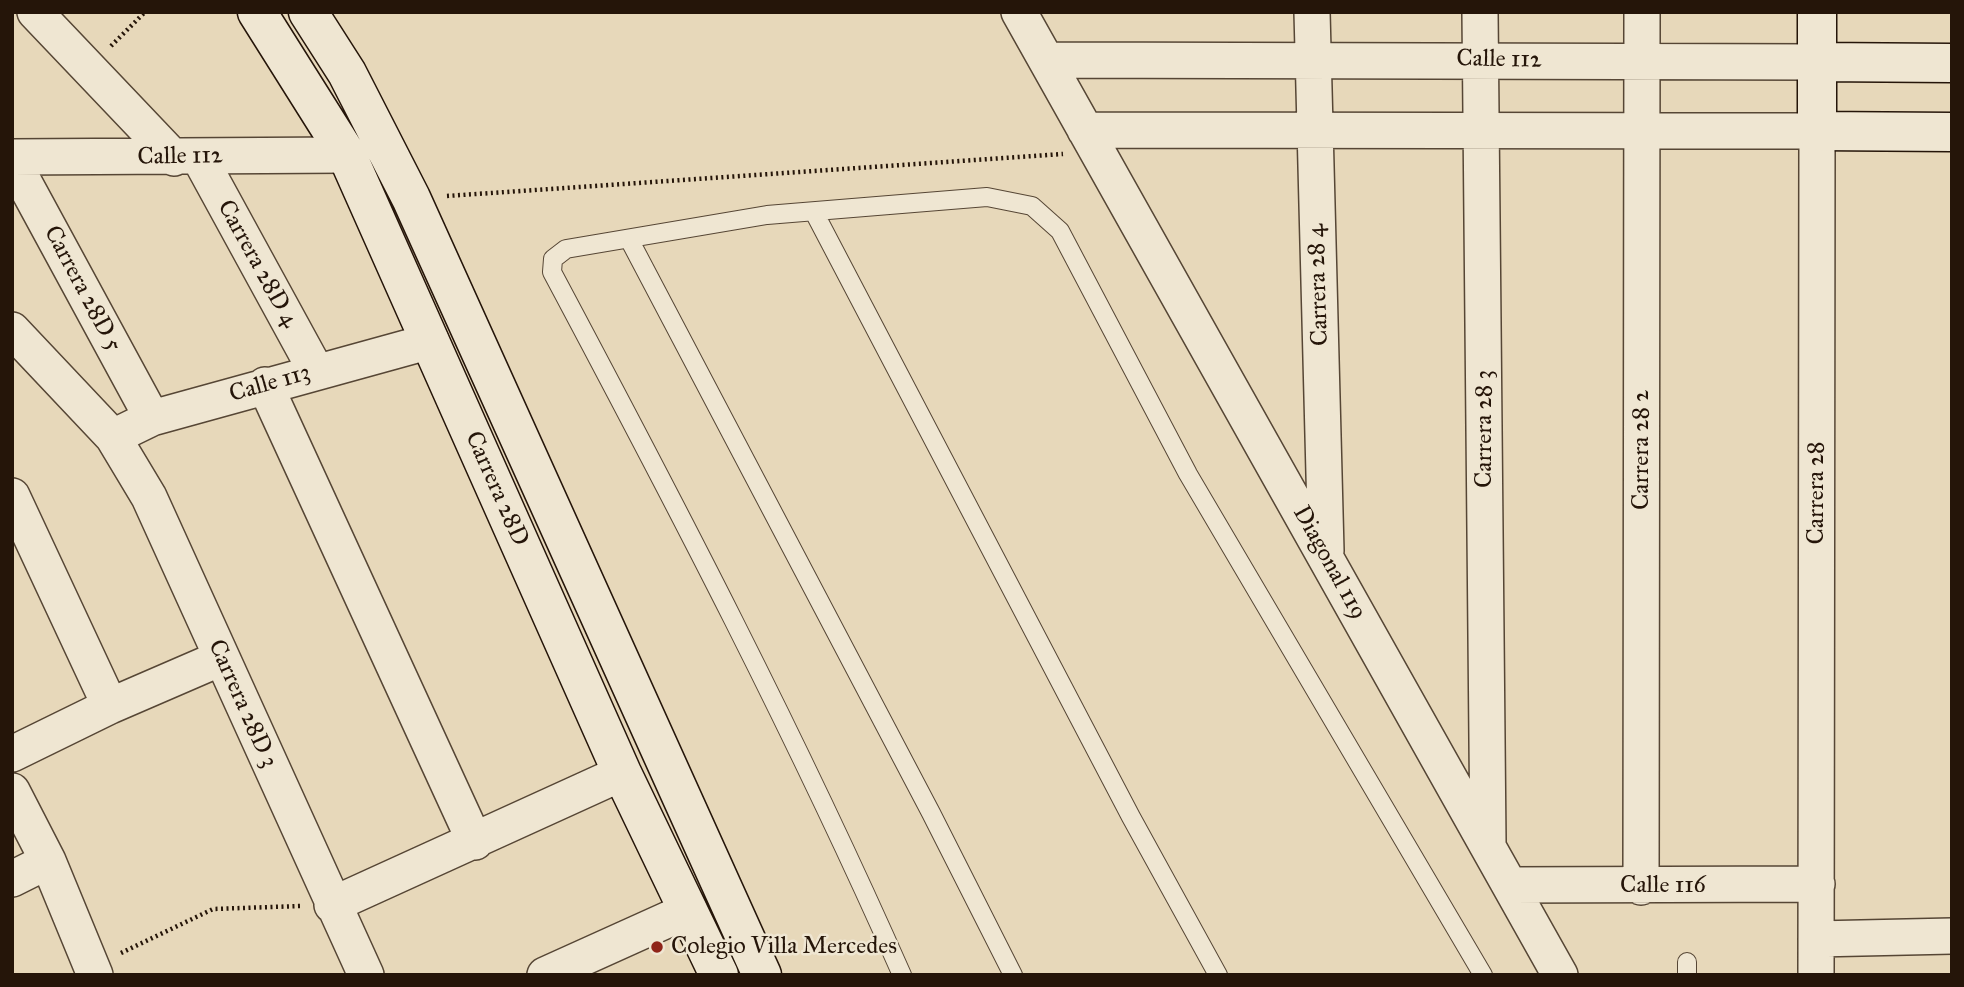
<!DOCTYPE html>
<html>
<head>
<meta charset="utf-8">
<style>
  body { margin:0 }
  #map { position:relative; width:1964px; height:987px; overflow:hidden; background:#e7d8ba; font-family:"IM FELL Great Primer",serif }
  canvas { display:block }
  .frame { position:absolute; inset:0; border:14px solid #251509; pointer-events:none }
</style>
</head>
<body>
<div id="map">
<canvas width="1964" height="987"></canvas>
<div class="frame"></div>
</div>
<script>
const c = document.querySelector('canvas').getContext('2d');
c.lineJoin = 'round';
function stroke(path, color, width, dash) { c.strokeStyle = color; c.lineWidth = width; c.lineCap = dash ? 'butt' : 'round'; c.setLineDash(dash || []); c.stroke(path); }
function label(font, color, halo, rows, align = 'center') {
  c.font = font + ' "IM FELL Great Primer",serif'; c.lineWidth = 5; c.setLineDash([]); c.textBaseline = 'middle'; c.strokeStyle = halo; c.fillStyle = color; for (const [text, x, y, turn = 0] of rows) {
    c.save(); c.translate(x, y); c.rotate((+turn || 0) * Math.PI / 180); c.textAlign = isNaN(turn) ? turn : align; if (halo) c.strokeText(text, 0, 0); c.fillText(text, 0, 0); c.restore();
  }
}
const lane = new Path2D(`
  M814 212 1131 817 1218 975
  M629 239 931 813 1013 975
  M1687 962V975
  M902 975C796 735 675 503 552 272L553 259 566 249 767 215 987 197 1032 206 1060 231 1188 474 1483 975`);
const street = new Path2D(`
  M35 12 174 158
  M1019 12 1560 975
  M1312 12 1326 551
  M1480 12 1488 842
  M1046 60 1817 62
  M1085 130 1817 131 1816 975
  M12 157 347 155
  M199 157 316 371
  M12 160 152 418
  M12 330 113 437 149 497 366 975
  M265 385 475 842
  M113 437 152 418 431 341
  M12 496 110 706
  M12 754 110 706 221 658
  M12 791 48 861 95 975
  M12 879 48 861
  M1510 885 1817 884
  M1641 887 1642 12
  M332 905 622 773
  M1816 939 1952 936
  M545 975 689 910`);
const secondary = new Path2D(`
  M257 12 347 155 622 773 719 975
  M308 12 347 73 411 198 762 975
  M1817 12V131L1952 132
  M1817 62 1952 63`);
stroke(lane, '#564635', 20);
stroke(street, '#564635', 38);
stroke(secondary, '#251509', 41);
stroke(new Path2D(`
  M111 46 145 12
  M447 196 1063 154
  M121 953 213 909 301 906`), '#251509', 4.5, [2, 3.5]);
stroke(lane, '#efe6d2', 18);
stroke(street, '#efe6d2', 35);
stroke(secondary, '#efe6d2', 38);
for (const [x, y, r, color] of [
  [657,947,7,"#8f2418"]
]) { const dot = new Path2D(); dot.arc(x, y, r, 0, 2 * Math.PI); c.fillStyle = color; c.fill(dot); stroke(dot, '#efe6d2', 2.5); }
label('24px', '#251509', '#efe6d2', [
  ["Calle 112",1499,60,1],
  ["Calle 112",180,157,-1],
  ["Carrera 28D 4",257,264,61],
  ["Carrera 28 4",1319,285,-92],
  ["Carrera 28D 5",82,289,62],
  ["Calle 113",270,384,-16],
  ["Carrera 28 3",1485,429,-90],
  ["Carrera 28 2",1642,450,-90],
  ["Carrera 28D",496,489,66],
  ["Carrera 28",1817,493,-90],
  ["Diagonal 119",1329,563,61],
  ["Carrera 28D 3",242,704,66],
  ["Calle 116",1663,886]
]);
label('24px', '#251509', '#efe6d2', [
  ["Colegio Villa Mercedes",671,947]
], 'left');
</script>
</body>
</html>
